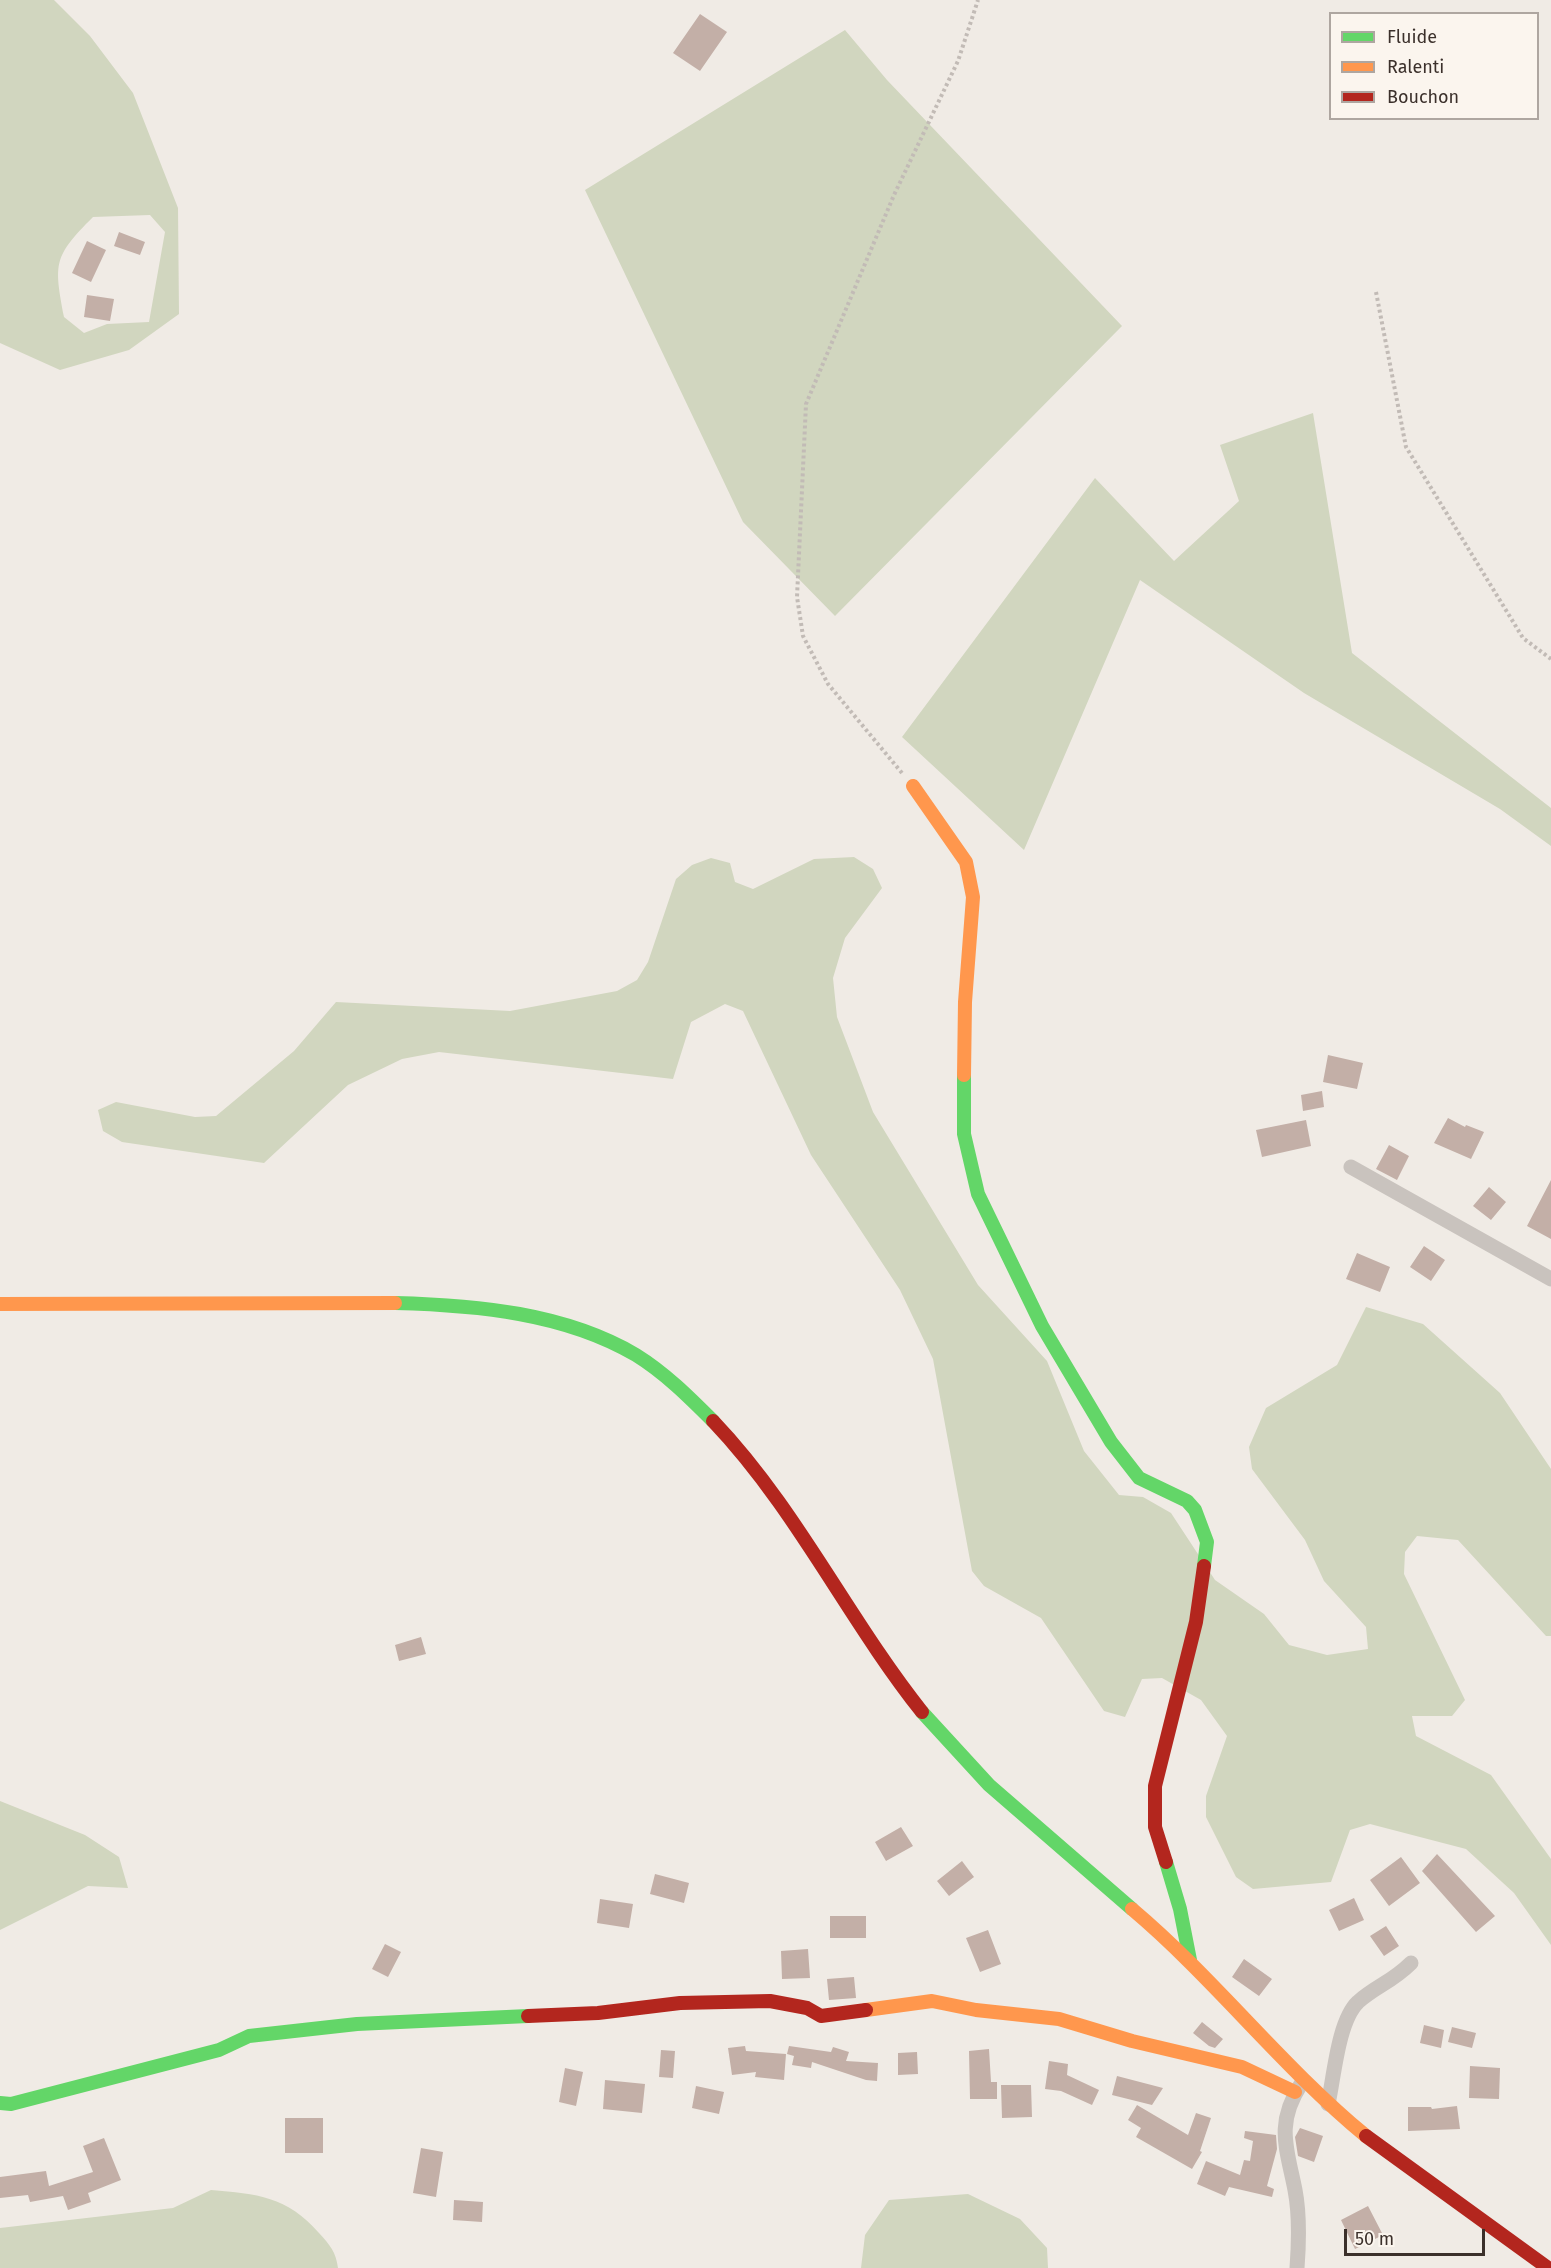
<!DOCTYPE html>
<html>
<head>
<meta charset="utf-8">
<style>
  body { margin:0 }
  #map { position:relative; width:1551px; height:2268px; overflow:hidden; background:#f0ebe5; font-family:"Fira Sans",sans-serif }
  canvas { display:block }
  .legend { position:absolute; left:1329px; top:12px; width:210px; height:108px; box-sizing:border-box; background:#fbf5ee; border:2px solid #aea6a0; margin:0; padding:8px 10px; list-style:none; font-size:18px; color:#3b302b }
  .legend li { display:flex; align-items:center; gap:12px; height:30px }
  .legend b { width:30px; border:2px solid #aea6a0 }
  .scale { position:absolute; left:1344px; top:2229px; width:141px; height:27px; box-sizing:border-box; border:3px solid #3b302b; border-top:0; padding-left:8px; font-size:18px; line-height:21px; white-space:nowrap; color:#3b302b; -webkit-text-stroke:4px #fbf5ee; paint-order:stroke }
</style>
</head>
<body>
<div id="map">
<canvas width="1551" height="2268"></canvas>
<ul class="legend">
<li><b style="height:8px;background:#63d668"></b>Fluide</li>
<li><b style="height:8px;background:#ff974d"></b>Ralenti</li>
<li><b style="height:8px;background:#b3261e"></b>Bouchon</li>
</ul>
<div class="scale">50 m</div>
</div>
<script>
const c = document.querySelector('canvas').getContext('2d');
c.lineJoin = 'round';
function fill(path, color) { c.fillStyle = color; c.fill(path, 'evenodd'); }
function stroke(path, color, width, dash) { c.strokeStyle = color; c.lineWidth = width; c.lineCap = dash ? 'butt' : 'round'; c.setLineDash(dash || []); c.stroke(path); }
fill(new Path2D(`
  M0 0H54L90 36 133 93 178 208 179 314 129 350 60 370 0 343ZM150 215 165 232 149 322 107 324 84 333 64 317C54 263 53 257 93 217Z
  M845 30 887 80 1122 326 835 616 743 522 585 190Z
  M1313 413 1352 653 1551 808V846L1500 809 1304 693 1140 580 1024 850 902 737 1095 478 1174 561 1239 501 1220 445Z
  M854 857 873 869 882 888 845 938 833 978 837 1017 873 1112 978 1285 1047 1361 1084 1451 1119 1495 1143 1497 1171 1513 1215 1580 1264 1614 1289 1645 1327 1655 1368 1649 1366 1627 1324 1581 1305 1540 1252 1469 1249 1447 1266 1408 1337 1365 1366 1307 1423 1324 1500 1393 1551 1469V1636H1546L1458 1540 1417 1536 1405 1552 1404 1574 1465 1700 1452 1716H1412L1416 1736 1491 1775 1551 1859V1945L1514 1893 1466 1849 1370 1824 1350 1830 1331 1882 1253 1889 1236 1877 1206 1817V1796L1227 1736 1201 1700 1162 1678 1142 1679 1125 1717 1104 1711 1041 1618 984 1586 972 1571 933 1359 900 1290 811 1155 743 1011 725 1004 691 1022 673 1079 439 1052 402 1059 348 1085 264 1163 122 1142 103 1131 98 1110 116 1102 195 1117 216 1116 294 1051 336 1002 510 1011 617 991 637 980 648 962 676 879 692 865 711 858 730 863 735 882 753 889 814 859Z
  M0 1801 85 1835 119 1857 128 1888 88 1886 0 1930Z
  M211 2190C257 2194 287 2196 319 2233 330 2245 336 2252 338 2268H0V2228L173 2208Z
  M968 2194 1020 2219 1047 2248 1048 2268H861L865 2235 889 2200Z`), '#d1d6bf');
fill(new Path2D(`
  M700 14 727 32 700 71 673 53Z
  M119 232 145 242 140 255 114 246Z
  M87 241 106 250 91 282 72 273Z
  M87 295 114 299 110 321 84 317Z
  M1328 1055 1363 1063 1357 1089 1323 1082Z
  M1322 1091 1324 1107 1303 1111 1301 1095Z
  M1448 1118 1465 1127 1466 1125 1484 1132 1471 1159 1434 1143Z
  M1306 1120 1311 1146 1262 1157 1256 1130Z
  M1389 1145 1409 1156 1397 1180 1376 1169Z
  M1551 1180V1239L1527 1226Z
  M1489 1187 1506 1202 1491 1220 1473 1206Z
  M1424 1246 1445 1260 1431 1281 1410 1267Z
  M1357 1253 1390 1267 1380 1292 1346 1279Z
  M421 1637 426 1654 399 1661 395 1645Z
  M901 1827 913 1846 886 1861 875 1842Z
  M1437 1854 1495 1916 1476 1932 1422 1871Z
  M1401 1857 1420 1883 1389 1906 1370 1880Z
  M962 1861 974 1877 949 1896 937 1881Z
  M655 1874 689 1883 684 1903 650 1894Z
  M1354 1898 1364 1920 1339 1931 1329 1910Z
  M600 1899 633 1904 629 1928 597 1923Z
  M830 1916H866V1938H830Z
  M1386 1926 1399 1946 1384 1956 1370 1936Z
  M988 1930 1001 1964 980 1972 966 1938Z
  M385 1944 401 1952 388 1977 372 1969Z
  M808 1949 810 1978 782 1979 781 1951Z
  M1244 1959 1272 1979 1259 1996 1232 1977Z
  M854 1977 856 1998 829 2000 827 1979Z
  M1202 2022 1223 2039 1215 2048 1209 2046 1193 2033Z
  M1424 2025 1444 2030 1441 2048 1420 2043Z
  M1452 2027 1476 2033 1472 2048 1448 2042Z
  M745 2046 746 2051 786 2054 784 2080 755 2077 756 2072 732 2075 728 2048Z
  M789 2046 831 2052 833 2047 849 2052 846 2061 878 2063 877 2081 866 2080 812 2062 811 2068 792 2065 794 2056 787 2054Z
  M989 2049 991 2082H997V2099H970L969 2051Z
  M661 2050 675 2051 673 2078 659 2077Z
  M917 2052 918 2074 898 2075V2053Z
  M1049 2061 1068 2064 1067 2075 1099 2090 1092 2105 1061 2091 1045 2089Z
  M1470 2066 1500 2068 1499 2099 1469 2098Z
  M565 2068 583 2072 576 2106 559 2102Z
  M1117 2076 1163 2088 1152 2105 1112 2095Z
  M605 2080 645 2084 642 2113 603 2109Z
  M1001 2085H1031L1032 2117 1002 2118Z
  M696 2086 724 2092 719 2114 692 2108Z
  M1137 2105 1188 2135 1196 2113 1211 2118 1200 2151 1202 2152 1192 2169 1136 2137 1141 2128 1128 2120Z
  M1457 2106 1460 2129 1408 2131V2107H1431L1432 2109Z
  M285 2118H323V2153H285Z
  M1300 2128 1323 2136 1314 2162 1298 2156 1295 2137Z
  M1245 2131 1276 2135 1277 2149 1267 2186 1274 2189 1272 2197 1229 2187 1225 2196 1197 2184 1206 2161 1240 2175 1244 2160 1250 2161 1253 2141 1244 2138Z
  M104 2138 121 2180 88 2193 91 2202 68 2210 63 2196 30 2202 28 2195 0 2198V2177L46 2171 49 2186 93 2172 83 2146Z
  M421 2148 443 2152 436 2197 413 2193Z
  M454 2200 483 2202 482 2222 453 2220Z
  M1368 2206 1383 2235 1355 2249 1341 2220Z`), '#c3afa7');
stroke(new Path2D(`
  M1376 292 1406 447 1523 638 1551 659
  M902 773 828 684 803 636 797 597 806 404 894 195 958 61 978 0`), '#c2bbb6', 4, [3, 3]);
stroke(new Path2D(`
  M1351 1167 1551 1279
  M1328 2104C1334 2077 1338 2021 1358 2002 1376 1986 1392 1982 1411 1963
  M1297 2268C1299 2242 1300 2216 1295 2190 1287 2149 1275 2124 1301 2084`), '#c9c3be', 15);
stroke(new Path2D(`
  M964 1075V1134L978 1194 1042 1326 1111 1442 1139 1478 1187 1501 1195 1510 1207 1542 1204 1566
  M395 1303C476 1305 565 1313 636 1355 665 1373 689 1397 713 1421
  M922 1712 989 1785 1132 1909
  M1166 1862 1180 1909 1190 1960
  M0 2103 11 2104 219 2050 249 2036 357 2024 528 2016`), '#63d668', 14);
stroke(new Path2D(`
  M913 786 966 862 973 897 965 1002 964 1075
  M0 1304 395 1303
  M1132 1909C1215 1979 1281 2066 1366 2136
  M866 2010 932 2001 976 2010 1059 2019 1132 2041 1242 2067 1295 2092`), '#ff974d', 14);
stroke(new Path2D(`
  M713 1421C796 1508 848 1619 922 1712
  M1166 1862 1155 1827V1786L1196 1622 1204 1566
  M528 2016 598 2013 680 2003 770 2001 807 2008 821 2016 866 2010
  M1366 2136 1548 2268`), '#b3261e', 14);
</script>
</body>
</html>
